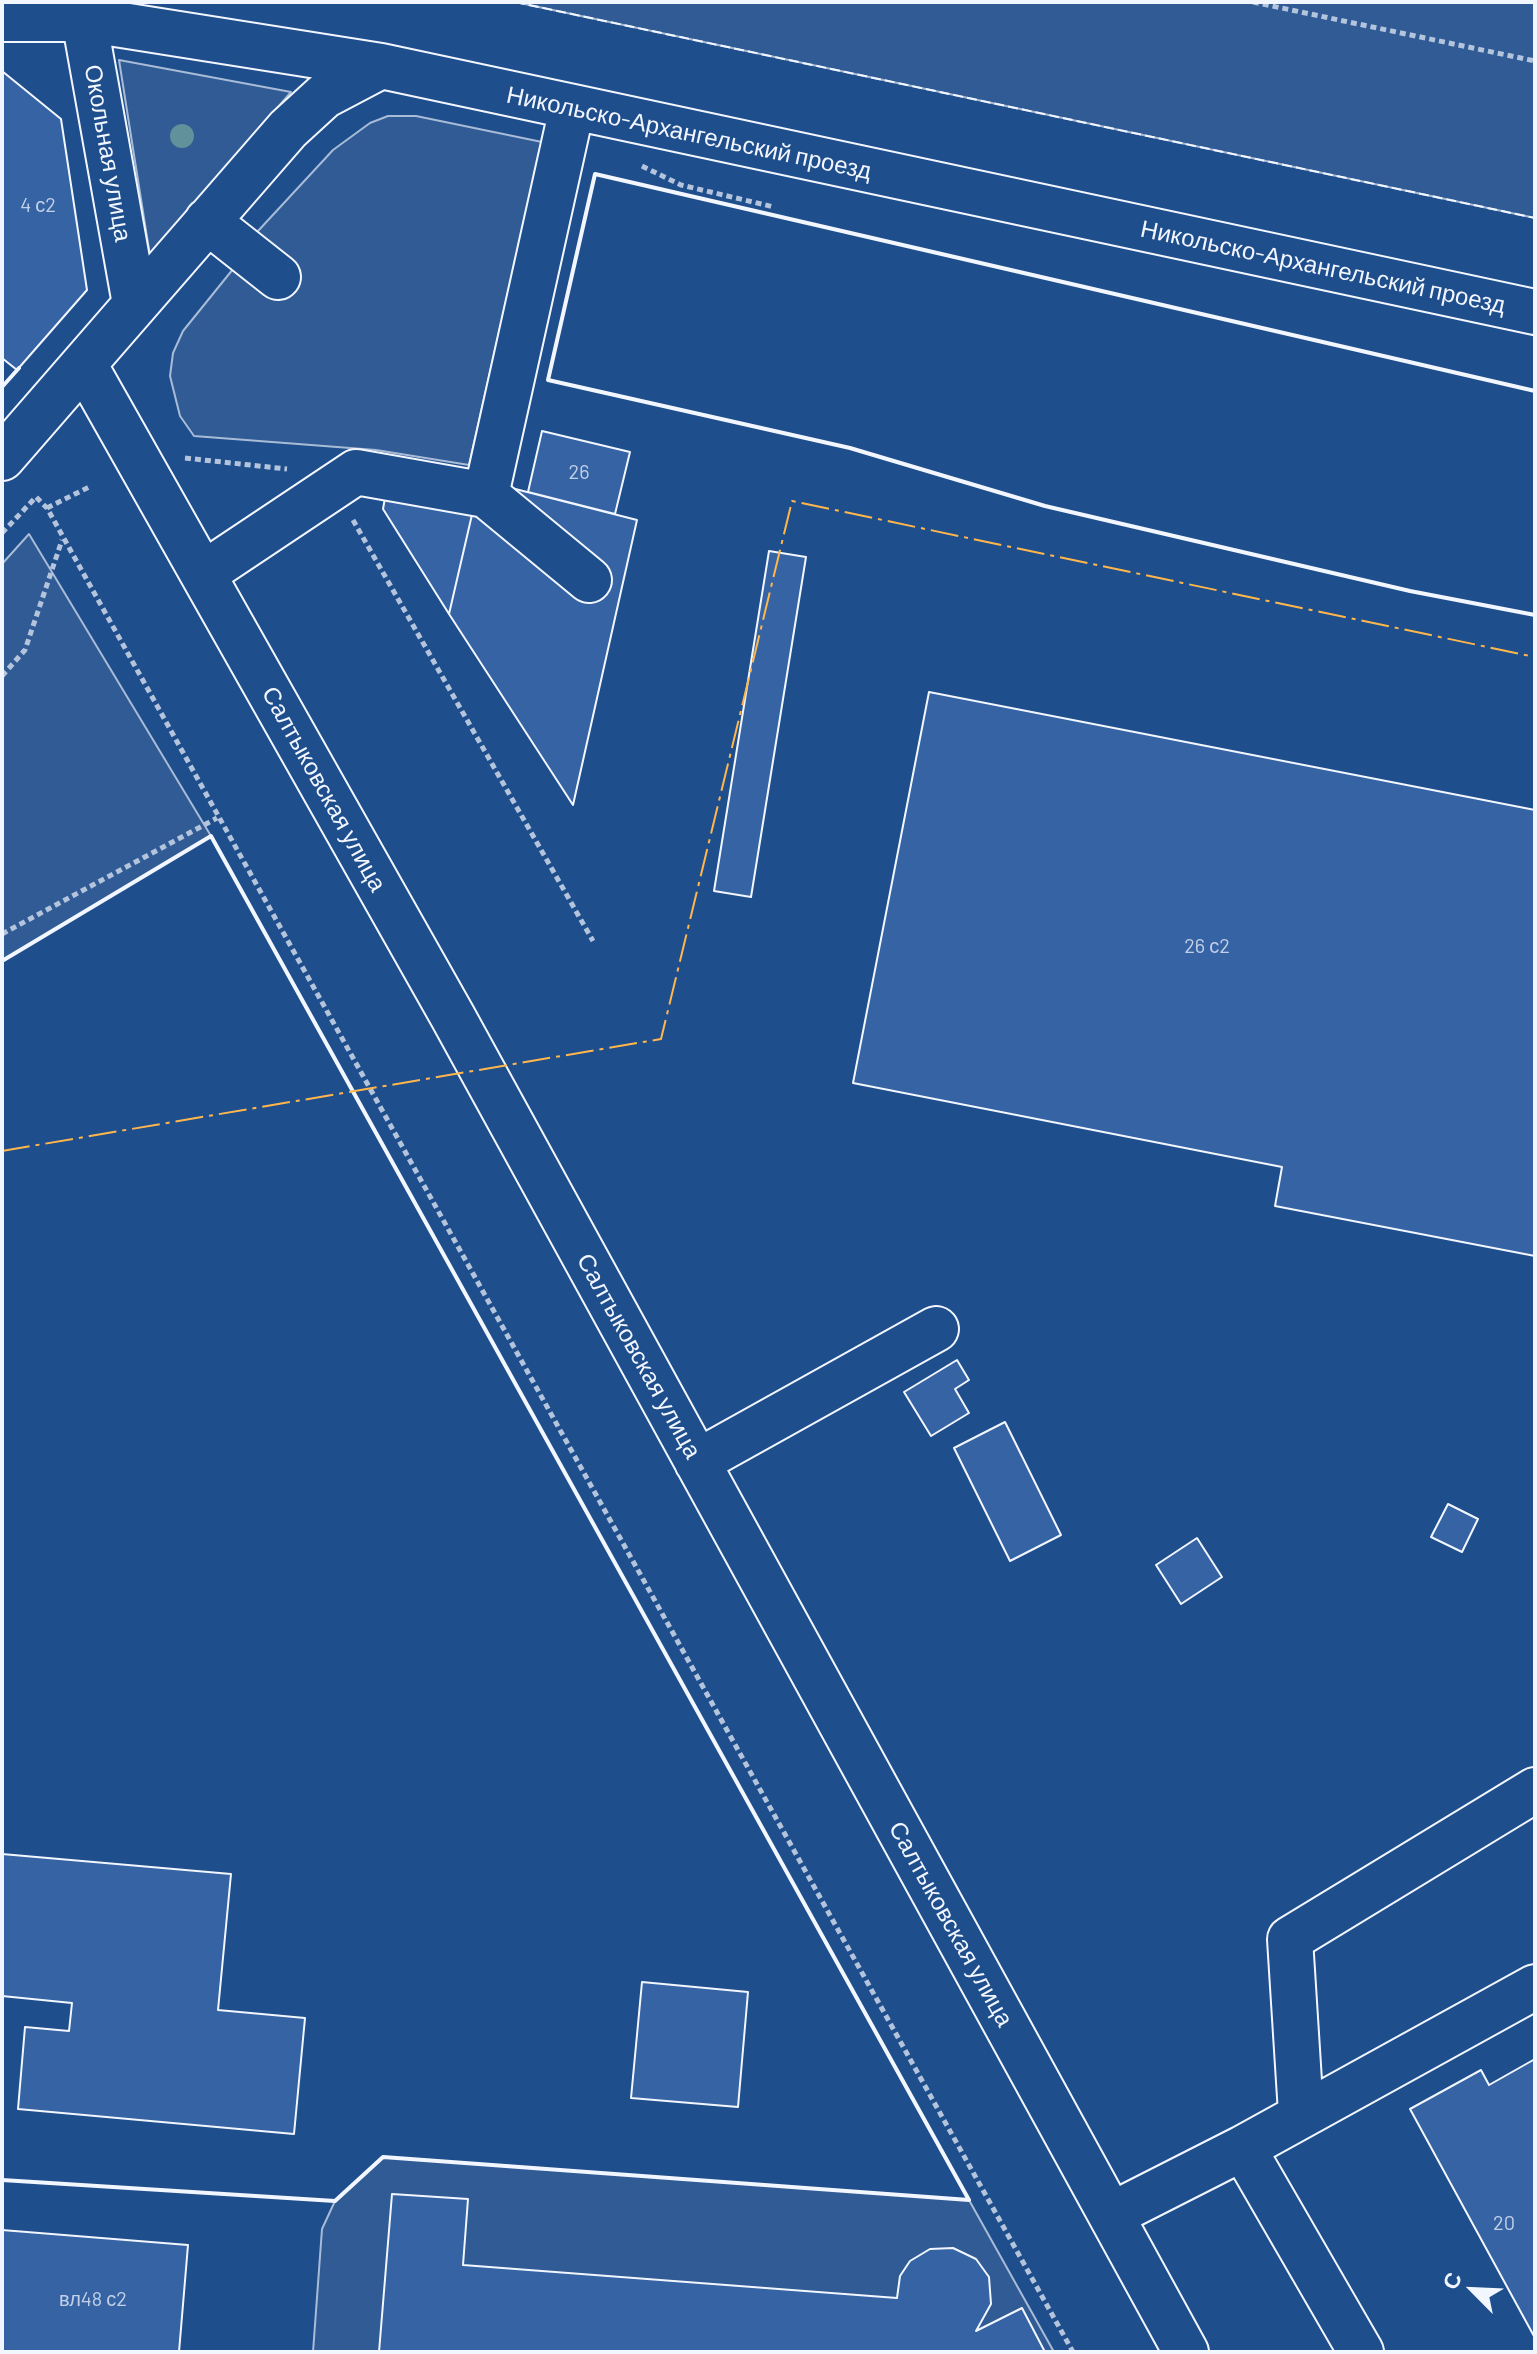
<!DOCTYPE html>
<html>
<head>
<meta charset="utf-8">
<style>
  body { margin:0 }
  #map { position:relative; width:1537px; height:2354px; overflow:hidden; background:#1f4e8c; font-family:Barlow,sans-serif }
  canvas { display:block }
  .frame { position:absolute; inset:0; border:4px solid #f2f6ff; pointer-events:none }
  .north { position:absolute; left:1433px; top:2250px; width:80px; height:80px; -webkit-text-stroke:6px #1f4e8c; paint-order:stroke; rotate:294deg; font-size:22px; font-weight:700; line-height:32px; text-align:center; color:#f2f6ff }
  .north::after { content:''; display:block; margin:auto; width:28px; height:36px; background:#f2f6ff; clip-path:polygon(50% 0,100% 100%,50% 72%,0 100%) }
</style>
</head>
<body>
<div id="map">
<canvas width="1537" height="2354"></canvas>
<div class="frame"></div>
<div class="north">С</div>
</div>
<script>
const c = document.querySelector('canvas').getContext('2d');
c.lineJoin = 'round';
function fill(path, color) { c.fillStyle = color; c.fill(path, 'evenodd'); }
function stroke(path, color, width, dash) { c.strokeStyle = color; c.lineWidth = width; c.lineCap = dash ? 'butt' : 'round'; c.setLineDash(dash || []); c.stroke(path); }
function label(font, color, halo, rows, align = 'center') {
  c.font = font + ' Barlow,sans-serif'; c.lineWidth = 6; c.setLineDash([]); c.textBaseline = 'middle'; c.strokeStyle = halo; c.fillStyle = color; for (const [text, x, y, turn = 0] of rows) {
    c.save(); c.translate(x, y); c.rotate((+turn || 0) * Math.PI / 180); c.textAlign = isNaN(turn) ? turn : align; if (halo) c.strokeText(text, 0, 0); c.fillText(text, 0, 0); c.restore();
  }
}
const built = new Path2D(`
  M515 2H1535V218Z
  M119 60 291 92 150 256Z
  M388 116H416L542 142 469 465 376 450 194 436 180 416 170 376 173 353 183 331 246 253 258 231 333 150 370 123Z
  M29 534 211 836 2 961V564Z
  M383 2157 969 2200 1054 2352H313L322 2229 335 2201Z`);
fill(built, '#305b95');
stroke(built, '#a8bbd7', 2);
const building = new Path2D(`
  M2 71 61 119 87 290 17 370 2 358Z
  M542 431 630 452 615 514 528 492Z
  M392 459 480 480 449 614 383 509Z
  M480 480 637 520 573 805 449 614Z
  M769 551 806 557 751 897 714 891Z
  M929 692 1535 810V1256L1275 1206 1282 1167 853 1083Z
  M957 1360 969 1380 955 1389 969 1413 931 1436 904 1392Z
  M1005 1422 1061 1535 1010 1561 954 1448Z
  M1448 1504 1478 1519 1462 1552 1431 1537Z
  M1197 1538 1222 1577 1181 1604 1156 1565Z
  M2 1854 231 1874 218 2010 305 2018 294 2134 18 2109 25 2027 69 2031 72 2003 2 1996Z
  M642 1982 748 1992 738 2107 631 2098Z
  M1535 2059V2338L1410 2109 1481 2070 1489 2085Z
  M392 2194 468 2199 463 2265 897 2298 900 2276 910 2261 930 2249 953 2248 976 2259 989 2277 991 2304 976 2331 1022 2308 1045 2352H379Z
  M2 2230 188 2245 179 2352H2Z`);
fill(building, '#3563a3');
stroke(building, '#f2f6ff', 2);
const minor = new Path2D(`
  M81 2 135 304
  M2 19H84L381 66
  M207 221 278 277
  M84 364 453 1017 1186 2352
  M2 458 288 129 324 96 381 66 1535 312
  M486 495 589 580
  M203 574 356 472 486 495 572 108
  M697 1462 936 1329
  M1301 2113 1290 1939 1535 1790
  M1243 2148 1361 2352
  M1111 2215 1243 2148 1535 1987`);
stroke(minor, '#f2f6ff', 48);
stroke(new Path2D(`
  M1253 2 1535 61
  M642 166 681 185 774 207
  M185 458 287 469
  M47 508 89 487
  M353 520 593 941
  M2 533 36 497 47 508 1073 2352
  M2 676 25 650 62 540
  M2 934 217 818`), '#b3c4dc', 5, [6, 4]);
stroke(minor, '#1f4e8c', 44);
stroke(new Path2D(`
  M515 2 1535 218`), '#f2f6ff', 2, [10, 4]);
stroke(new Path2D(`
  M2 387 19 368
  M1535 391 595 174 548 380 850 448 1045 506 1410 591 1535 615
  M2 961 211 836 969 2200 383 2157 335 2201 2 2180`), '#f2f6ff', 4);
stroke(new Path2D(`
  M2 1151 661 1039 792 501 1535 657`), '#ffb74d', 2, [28, 6, 4, 6]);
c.fillStyle = '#61919a';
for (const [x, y] of [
  [182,136]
]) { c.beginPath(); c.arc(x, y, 12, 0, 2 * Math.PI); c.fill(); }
label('20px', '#c3d1e8', null, [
  ["4 с2",38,205],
  ["26",579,472],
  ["26 с2",1207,946],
  ["20",1504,2223],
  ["вл48 с2",93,2299]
]);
label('24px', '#f2f6ff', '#1f4e8c', [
  ["Никольско-Архангельский проезд",689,133,12],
  ["Окольная улица",108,153,80],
  ["Никольско-Архангельский проезд",1323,267,12],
  ["Салтыковская улица",324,789,61],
  ["Салтыковская улица",639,1356,61],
  ["Салтыковская улица",951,1924,61]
]);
</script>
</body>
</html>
